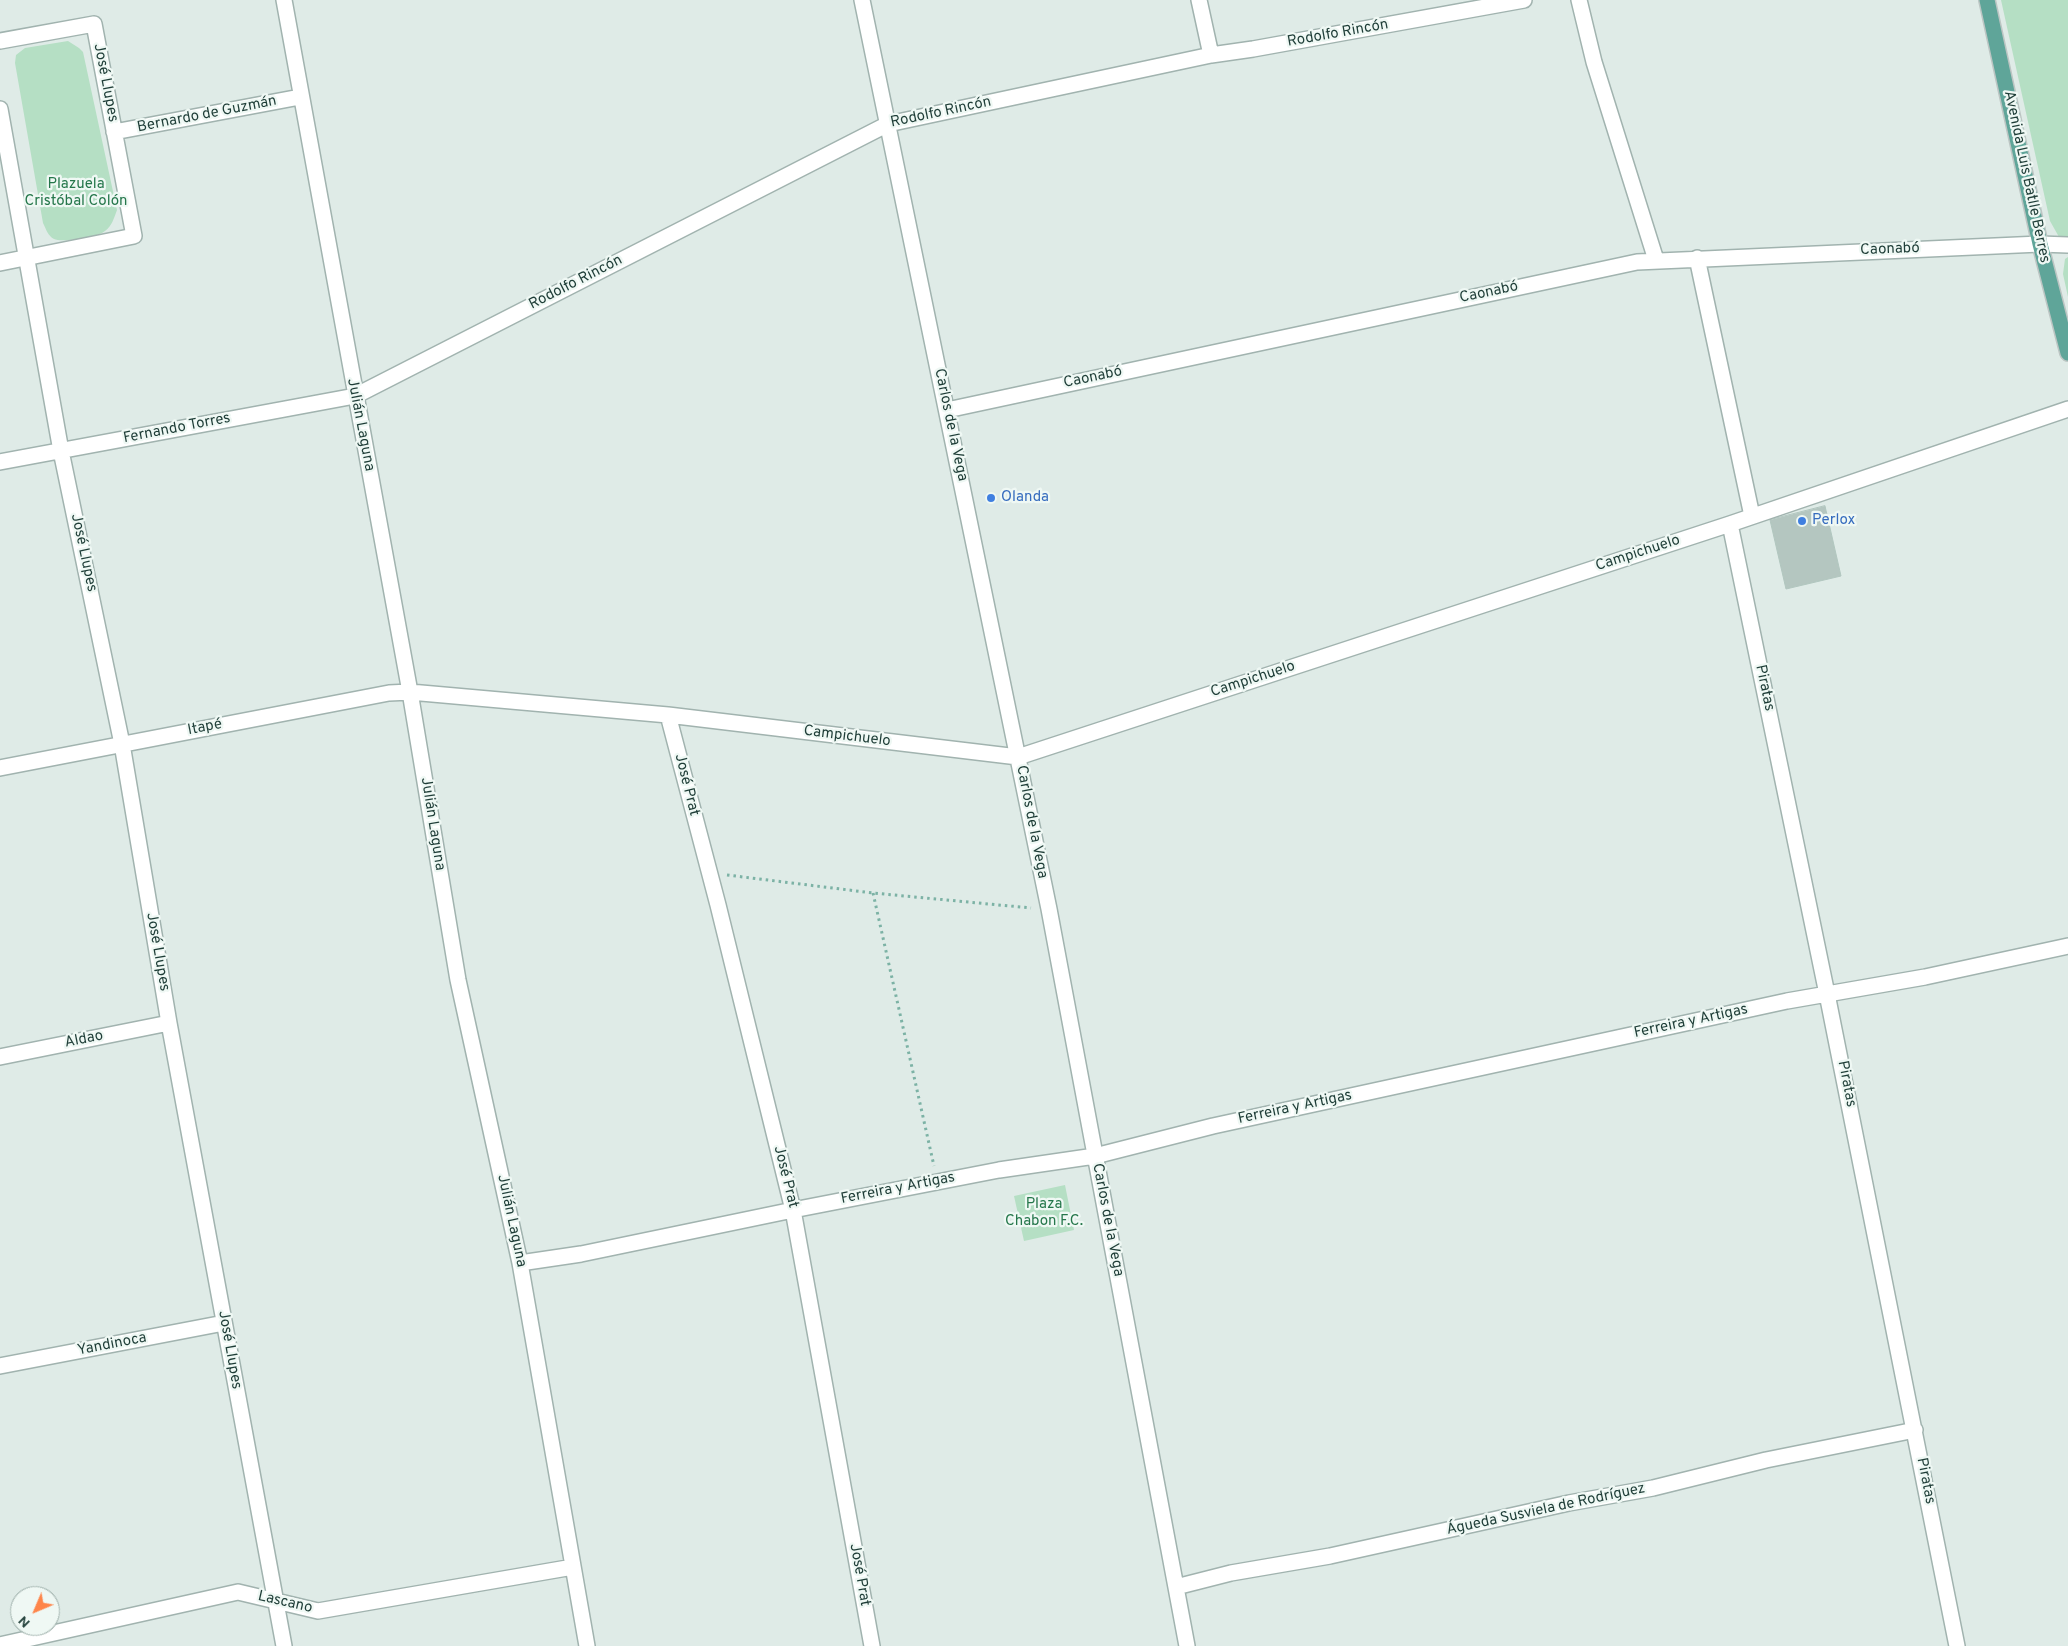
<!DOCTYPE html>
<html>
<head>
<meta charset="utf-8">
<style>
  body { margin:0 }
  #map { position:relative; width:2068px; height:1646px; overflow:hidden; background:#dfebe7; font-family:Overpass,sans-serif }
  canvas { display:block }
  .north { position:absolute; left:10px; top:1586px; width:50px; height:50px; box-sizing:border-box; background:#eff8f4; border:1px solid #9bada8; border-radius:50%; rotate:225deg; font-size:14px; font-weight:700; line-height:20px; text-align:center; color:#1e3d37 }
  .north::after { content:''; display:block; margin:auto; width:18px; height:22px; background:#fe854a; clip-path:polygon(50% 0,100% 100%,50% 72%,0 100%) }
</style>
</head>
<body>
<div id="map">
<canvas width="2068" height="1646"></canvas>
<div class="north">N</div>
</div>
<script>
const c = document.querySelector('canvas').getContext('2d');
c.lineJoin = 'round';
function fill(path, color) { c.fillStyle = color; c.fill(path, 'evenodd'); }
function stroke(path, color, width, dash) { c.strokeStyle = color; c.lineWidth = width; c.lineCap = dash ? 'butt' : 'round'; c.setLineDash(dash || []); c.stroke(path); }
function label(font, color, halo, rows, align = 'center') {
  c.font = font + ' Overpass,sans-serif'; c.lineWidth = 4.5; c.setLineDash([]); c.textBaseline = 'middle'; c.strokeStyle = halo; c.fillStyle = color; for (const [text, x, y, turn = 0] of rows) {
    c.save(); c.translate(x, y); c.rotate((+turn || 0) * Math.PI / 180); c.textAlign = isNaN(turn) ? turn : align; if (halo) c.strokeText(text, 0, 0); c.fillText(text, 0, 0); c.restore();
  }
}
fill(new Path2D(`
  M2001 0H2068V239L2059 237 2050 221Z
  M68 41 79 48 83 52 117 210C114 218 112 226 105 231 99 237 62 243 54 239 48 236 46 229 43 223L15 63 16 55 25 48Z
  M2068 257V297L2063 274 2065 259Z
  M1065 1185 1074 1230 1024 1241 1014 1196Z`), '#b5dfc4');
const building = new Path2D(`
  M1825 506 1841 576 1786 589 1770 520Z`);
fill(building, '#b4c6c0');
stroke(building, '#b1c6bf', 1);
const minor = new Path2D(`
  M284 0 410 692 458 980 520 1263 587 1646
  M862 0 1049 909 1187 1646
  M1199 0 1211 55
  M1579 0 1594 62 1656 260
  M0 41 94 24 134 236 0 263
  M0 109 61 451 122 744 169 1023 284 1646
  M114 132 300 97
  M1697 258 1752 516
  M947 410 1637 262 2040 244 2068 245
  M0 462 355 396 888 124 1211 55 1253 49 1524 0
  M1730 524 1827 994 1957 1646
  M668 715 718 905 793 1210 872 1646
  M0 768 389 693 410 692 668 715 1018 757 1730 524 2068 409
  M0 1057 169 1023
  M520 1263 581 1254 793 1210 999 1170 1095 1156 1213 1126 1787 1001 1925 977 2068 946
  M0 1366 224 1323
  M1176 1587 1231 1573 1330 1556 1569 1503 1653 1488 1766 1460 1915 1430
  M0 1645 238 1592 318 1611 573 1567`);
const major = new Path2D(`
  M1987 0 2040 244 2068 353`);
stroke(minor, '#a1b3af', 18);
stroke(major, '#bcc5c3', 18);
stroke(new Path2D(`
  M727 875 873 893 1031 908
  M873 893 934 1166`), '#7cb2a5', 3, [2.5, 4]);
stroke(minor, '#fff', 15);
stroke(major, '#5fa599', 15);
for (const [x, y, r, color] of [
  [991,498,5,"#3f7fe0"],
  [1802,521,5,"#3f7fe0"]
]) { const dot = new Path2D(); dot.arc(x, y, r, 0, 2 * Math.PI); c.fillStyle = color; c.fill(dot); stroke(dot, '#eff8f4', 2); }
label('15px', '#1e3d37', '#eff8f4', [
  ["Rodolfo Rincón",1338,34,-10],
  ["José Llupes",105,83,79],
  ["Rodolfo Rincón",941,113,-12],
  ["Bernardo de Guzmán",207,115,-11],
  ["Avenida Luis Batlle Berres",2026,177,78],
  ["Caonabó",1890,250,-2],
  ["Rodolfo Rincón",576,283,-27],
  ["Caonabó",1489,293,-12],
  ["Caonabó",1093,378,-12],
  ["Julián Laguna",360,425,79],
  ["Carlos de la Vega",950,425,78],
  ["Fernando Torres",177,429,-11],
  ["José Llupes",83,553,78],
  ["Campichuelo",1638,554,-18],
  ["Campichuelo",1253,680,-18],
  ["Piratas",1764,688,78],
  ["Itapé",205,728,-11],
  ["Campichuelo",847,737,7],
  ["José Prat",686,785,76],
  ["Carlos de la Vega",1031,822,79],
  ["Julián Laguna",432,824,81],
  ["José Llupes",157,952,80],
  ["Ferreira y Artigas",1691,1022,-12],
  ["Aldao",84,1040,-11],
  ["Piratas",1846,1084,79],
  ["Ferreira y Artigas",1295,1108,-12],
  ["José Prat",785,1177,76],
  ["Ferreira y Artigas",898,1189,-11],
  ["Carlos de la Vega",1107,1220,79],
  ["Julián Laguna",511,1221,78],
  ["Yandinoca",112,1345,-11],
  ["José Llupes",229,1350,80],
  ["Piratas",1925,1481,79],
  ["Águeda Susviela de Rodríguez",1546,1510,-12],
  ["José Prat",859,1575,80],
  ["Lascano",285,1603,13]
]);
label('15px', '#25774b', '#eff8f4', [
  ["Plazuela",76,185],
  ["Cristóbal Colón",76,202],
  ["Plaza",1044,1205],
  ["Chabon F.C.",1044,1222]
]);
label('15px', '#366cbe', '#eff8f4', [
  ["Olanda",1001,498],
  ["Perlox",1812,521]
], 'left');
</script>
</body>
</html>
